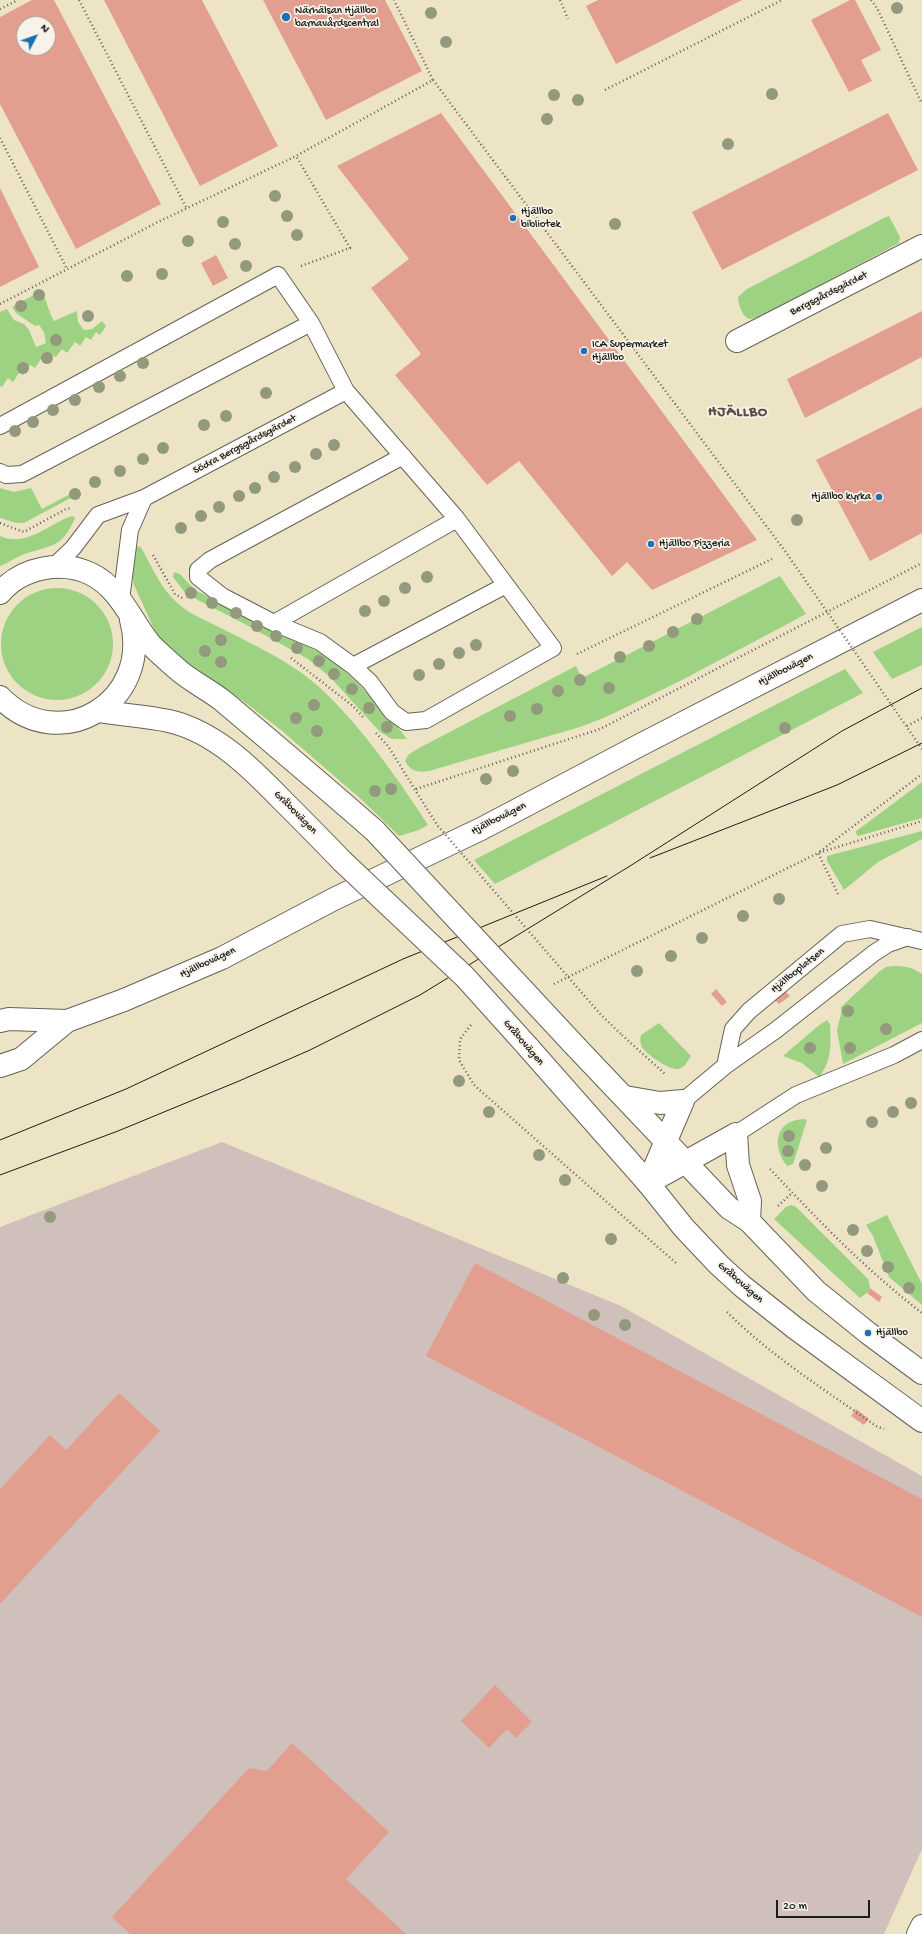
<!DOCTYPE html>
<html>
<head>
<meta charset="utf-8">
<style>
  body { margin:0 }
  #map { position:relative; width:922px; height:1934px; overflow:hidden; background:#ede4c6; font-family:"Gochi Hand",sans-serif }
  canvas { display:block }
  .north { position:absolute; left:16px; top:16px; width:40px; height:40px; box-sizing:border-box; background:#f7f3e8; border:1px solid #9f9d96; border-radius:50%; rotate:49deg; font-size:11px; font-weight:700; line-height:16px; text-align:center; color:#1c1c1c }
  .north::after { content:''; display:block; margin:auto; width:14px; height:18px; background:#1f6fb2; clip-path:polygon(50% 0,100% 100%,50% 72%,0 100%) }
  .scale { position:absolute; left:776px; top:1900px; width:94px; height:18px; box-sizing:border-box; border:2px solid #1c1c1c; border-top:0; padding-left:5px; font-size:12px; line-height:14px; white-space:nowrap; color:#1c1c1c; -webkit-text-stroke:3px #f7f3e8; paint-order:stroke }
</style>
</head>
<body>
<div id="map">
<canvas width="922" height="1934"></canvas>
<div class="north">N</div>
<div class="scale">20 m</div>
</div>
<script>
const c = document.querySelector('canvas').getContext('2d');
c.lineJoin = 'round';
function fill(path, color) { c.fillStyle = color; c.fill(path, 'evenodd'); }
function stroke(path, color, width, dash) { c.strokeStyle = color; c.lineWidth = width; c.lineCap = dash ? 'butt' : 'round'; c.setLineDash(dash || []); c.stroke(path); }
function label(font, color, halo, rows, align = 'center') {
  c.font = font + ' "Gochi Hand",sans-serif'; c.lineWidth = 3.5; c.setLineDash([]); c.textBaseline = 'middle'; c.strokeStyle = halo; c.fillStyle = color; for (const [text, x, y, turn = 0] of rows) {
    c.save(); c.translate(x, y); c.rotate((+turn || 0) * Math.PI / 180); c.textAlign = isNaN(turn) ? turn : align; if (halo) c.strokeText(text, 0, 0); c.fillText(text, 0, 0); c.restore();
  }
}
fill(new Path2D(`
  M222 1142 621 1306 922 1476V1849L884 1934H0V1227Z`), '#cfc0bb');
fill(new Path2D(`
  M889 216 900 237 899 243 760 317C757 317 753 319 750 319 743 318 738 304 738 297L747 289 886 217Z
  M41 291C47 300 48 311 54 321L77 311 78 322 84 330 92 329 102 321 106 326 100 335 96 332 91 340 86 337 80 346 75 342 67 353 62 349 56 357 52 355 47 363 41 359 35 368 30 365 23 375 19 373 13 382 8 378 2 387 0 386V312L7 309 14 320 24 324 29 330 36 347 46 343 44 332 39 325 35 326 16 313 12 307Z
  M0 488 14 492 31 488 42 509 76 491 78 494 24 523H16L0 518Z
  M72 516 75 518C62 549 50 545 22 555 15 558 8 563 0 566V536C26 548 48 524 72 516Z
  M139 546 142 549C156 575 163 594 189 612 227 632 268 649 303 674 318 685 330 697 343 711 375 746 402 785 428 825L419 830 399 836 362 800 281 730 243 701 181 661 164 643 155 631 134 585 132 574 135 549Z
  M174 572 180 574 195 590 327 656C357 680 384 709 407 739H392L380 732 330 677 308 659 241 622 186 594 173 577Z
  M780 576 806 614 684 679 606 717 580 727 429 771C418 773 410 771 405 761L408 755 419 748 576 666 582 678Z
  M1 644a56 56 0 1 1 112 0a56 56 0 1 1-112 0Z
  M922 627V665L892 679 873 652Z
  M845 669 863 693 495 884 474 860Z
  M922 782V818L858 836 855 832Z
  M922 831V839L878 862 844 890 827 861V856Z
  M893 966C905 966 912 967 922 974V1023L843 1064 837 1030 841 1014V1007L880 971 886 967Z
  M827 1020 830 1024C831 1043 832 1061 819 1077L802 1063 783 1056 818 1026Z
  M659 1023 691 1056C688 1061 685 1067 679 1069 670 1071 646 1054 642 1047 640 1043 640 1039 641 1035Z
  M803 1119 807 1120 793 1164 787 1166C772 1147 774 1121 803 1119Z
  M791 1205 796 1207 868 1279 870 1286 868 1292 860 1298 774 1219 786 1207Z
  M887 1215 922 1284V1305L889 1277 873 1236 866 1225Z`), '#9dd283');
fill(new Path2D(`
  M32 0H54L161 204 76 249 0 104V17ZM24 24H48V48H24Z
  M104 0H202L278 146 200 186Z
  M263 0H385L422 71 326 120Z
  M598 0H742L616 64 586 6Z
  M850 0H855L881 50 861 60 872 81 849 92 811 20Z
  M441 113 561 275 757 540 652 590 627 562 612 576 519 461 487 485 395 375 421 354 371 288 409 259 337 166Z
  M888 113 918 170 722 270 692 212Z
  M0 188 39 267 0 287Z
  M216 255 228 278 213 286 201 263Z
  M922 311V357L805 418 787 379Z
  M922 407V533L870 561 816 460Z
  M716 989 727 1002 722 1006 711 994Z
  M785 991 790 996 779 1004 775 1000Z
  M475 1263 922 1499V1617L426 1356Z
  M870 1288 882 1297 879 1302 867 1293Z
  M119 1393 160 1431 0 1604V1489L50 1435 66 1450Z
  M856 1409 869 1419 864 1425 851 1416Z
  M495 1685 532 1722 516 1738 507 1729 489 1748 461 1721Z
  M292 1743 389 1832 346 1879 406 1934H130L112 1917 249 1768 267 1771Z`), '#e29f8f');
const service = new Path2D(`
  M0 426 278 275 311 323 346 391 457 519 553 648 426 720 406 722 392 712 370 682 353 666 320 642 274 623 222 596 198 577V570L210 560 403 456
  M0 472 6 475 22 474 311 323
  M53 567 73 548 98 515 144 498 346 391
  M121 600 130 530 144 498
  M274 623 457 519
  M353 666 506 585
  M725 1066 733 1029 749 1011 842 934 870 929 922 941
  M683 1101 725 1066 776 1030 874 953 888 944 908 937
  M736 1134 796 1095 894 1055 922 1040`);
const pedestrian = new Path2D(`
  M737 341 922 246`);
const minor = new Path2D(`
  M625 1097 660 1103 683 1101 648 1183
  M648 1183 736 1134 738 1165 750 1201 749 1221
  M918 1934 922 1926`);
const tertiary = new Path2D(`
  M0 1021 9 1019 67 1021
  M0 1066 21 1059 67 1021 124 1000 222 958 334 899 481 829 642 744 922 600`);
const secondary = new Path2D(`
  M0 593C22 567 62 560 91 574 121 589 131 621 151 645 159 653 168 661 176 668 190 681 208 689 223 701 274 744 325 787 375 831
  M0 697C59 758 153 702 131 620
  M99 711C122 715 146 716 169 721 216 732 252 769 284 802 304 822 323 841 342 861
  M528 1047 648 1183 684 1228 719 1265 742 1286 795 1328 922 1421
  M577 1048 729 1208 749 1221 816 1291 868 1333 922 1373`);
stroke(service, '#656258', 18);
stroke(pedestrian, '#656258', 24);
stroke(minor, '#656258', 24);
stroke(tertiary, '#656258', 24);
stroke(secondary, '#656258', 24);
stroke(new Path2D(`
  M79 0 187 209
  M560 0 568 19
  M871 0 877 8 922 104
  M0 9 18 0
  M433 80 785 551
  M605 90 782 0
  M0 138 67 269
  M301 266 350 248 296 156 433 80 394 0
  M0 304 158 222 296 156
  M0 523 24 532 66 509 72 508
  M153 555 175 594 184 599
  M577 654 772 559
  M291 658 353 706 363 717
  M907 726 922 718
  M376 733 388 746 427 809
  M416 789 600 729 922 563
  M838 894 818 853 922 774
  M554 984 818 853 922 821
  M471 1025 460 1039 459 1060 474 1085 676 1263
  M622 1035 665 1074
  M770 1169C818 1220 866 1270 922 1313
  M778 1206 792 1193
  M727 1312C771 1356 825 1390 876 1426L884 1429`), '#656258', 2.5, [1, 3]);
stroke(service, '#fff', 16);
stroke(pedestrian, '#fff', 22);
stroke(minor, '#fff', 22);
stroke(tertiary, '#fff', 22);
stroke(secondary, '#fff', 22);
stroke(new Path2D(`
  M650 858 837 785 922 743
  M0 1140 126 1089 403 959 607 876
  M0 1175 118 1131 239 1081 310 1050 420 995 630 866 842 731 922 688`), '#1c1c1c', 1);
const secondaryBridge = new Path2D(`
  M375 831 577 1048
  M342 861 465 977 528 1047`);
stroke(secondaryBridge, '#656258', 24, []);
stroke(new Path2D(`
  M785 551 922 749
  M427 809 438 826 601 1015 622 1035`), '#656258', 2.5, [1, 3]);
stroke(secondaryBridge, '#fff', 22);
c.fillStyle = '#93997c';
for (const [x, y] of [
  [897,8],
  [431,13],
  [446,42],
  [772,94],
  [554,95],
  [578,100],
  [547,119],
  [728,144],
  [275,196],
  [287,216],
  [223,222],
  [615,224],
  [297,235],
  [188,241],
  [235,244],
  [246,266],
  [162,274],
  [127,276],
  [39,295],
  [21,306],
  [88,316],
  [56,340],
  [47,358],
  [143,363],
  [23,368],
  [120,376],
  [99,387],
  [266,393],
  [75,400],
  [53,410],
  [226,416],
  [33,422],
  [204,425],
  [15,431],
  [334,445],
  [163,448],
  [316,454],
  [143,459],
  [295,467],
  [120,471],
  [274,477],
  [95,482],
  [255,488],
  [75,494],
  [239,496],
  [219,507],
  [201,516],
  [797,520],
  [181,528],
  [427,577],
  [405,588],
  [191,593],
  [384,601],
  [212,603],
  [365,611],
  [236,613],
  [697,619],
  [257,626],
  [673,632],
  [276,636],
  [221,640],
  [476,645],
  [649,646],
  [297,648],
  [205,651],
  [459,653],
  [620,657],
  [319,661],
  [221,662],
  [439,664],
  [334,674],
  [419,675],
  [580,680],
  [609,688],
  [352,689],
  [558,691],
  [314,705],
  [369,708],
  [537,709],
  [510,716],
  [296,718],
  [387,727],
  [785,728],
  [317,731],
  [513,771],
  [486,779],
  [391,789],
  [375,791],
  [779,899],
  [743,916],
  [702,938],
  [671,956],
  [637,971],
  [848,1011],
  [886,1029],
  [810,1048],
  [850,1048],
  [459,1081],
  [911,1103],
  [489,1112],
  [893,1112],
  [872,1122],
  [789,1136],
  [826,1148],
  [788,1151],
  [539,1155],
  [805,1165],
  [565,1180],
  [822,1186],
  [50,1217],
  [853,1230],
  [611,1239],
  [867,1251],
  [888,1267],
  [563,1278],
  [909,1288],
  [594,1315],
  [625,1325]
]) { c.beginPath(); c.arc(x, y, 6, 0, 2 * Math.PI); c.fill(); }
for (const [x, y, r, color] of [
  [286,17,5,"#1f6fb2"],
  [513,218,4,"#1f6fb2"],
  [584,351,4,"#1f6fb2"],
  [879,497,4,"#1f6fb2"],
  [651,544,4,"#1f6fb2"],
  [868,1333,4,"#1f6fb2"]
]) { const dot = new Path2D(); dot.arc(x, y, r, 0, 2 * Math.PI); c.fillStyle = color; c.fill(dot); stroke(dot, '#f7f3e8', 1.5); }
label('11px', '#1c1c1c', '#f7f3e8', [
  ["Närhälsan Hjällbo",295,11],
  ["barnavårdscentral",295,24],
  ["Hjällbo",521,212],
  ["bibliotek",521,225],
  ["ICA Supermarket",592,345],
  ["Hjällbo",592,358],
  ["Hjällbo kyrka",871,497,"right"],
  ["Hjällbo Pizzeria",659,544],
  ["Hjällbo",876,1333]
], 'left');
label('11px', '#1c1c1c', '#f7f3e8', [
  ["Bergsgårdsgärdet",829,294,-27],
  ["Södra Bergsgårdsgärdet",245,445,-28],
  ["Hjällbovägen",786,670,-27],
  ["Gråbovägen",295,813,45],
  ["Hjällbovägen",499,819,-27],
  ["Hjällbovägen",208,963,-25],
  ["Hjällboplatsen",798,971,-39],
  ["Gråbovägen",523,1043,49],
  ["Gråbovägen",740,1283,41]
]);
c.letterSpacing = '1px';
label('bold 15px', '#614a44', '#f7f3e8', [
  ["HJÄLLBO",738,413]
]);
c.letterSpacing = '0px';
</script>
</body>
</html>
